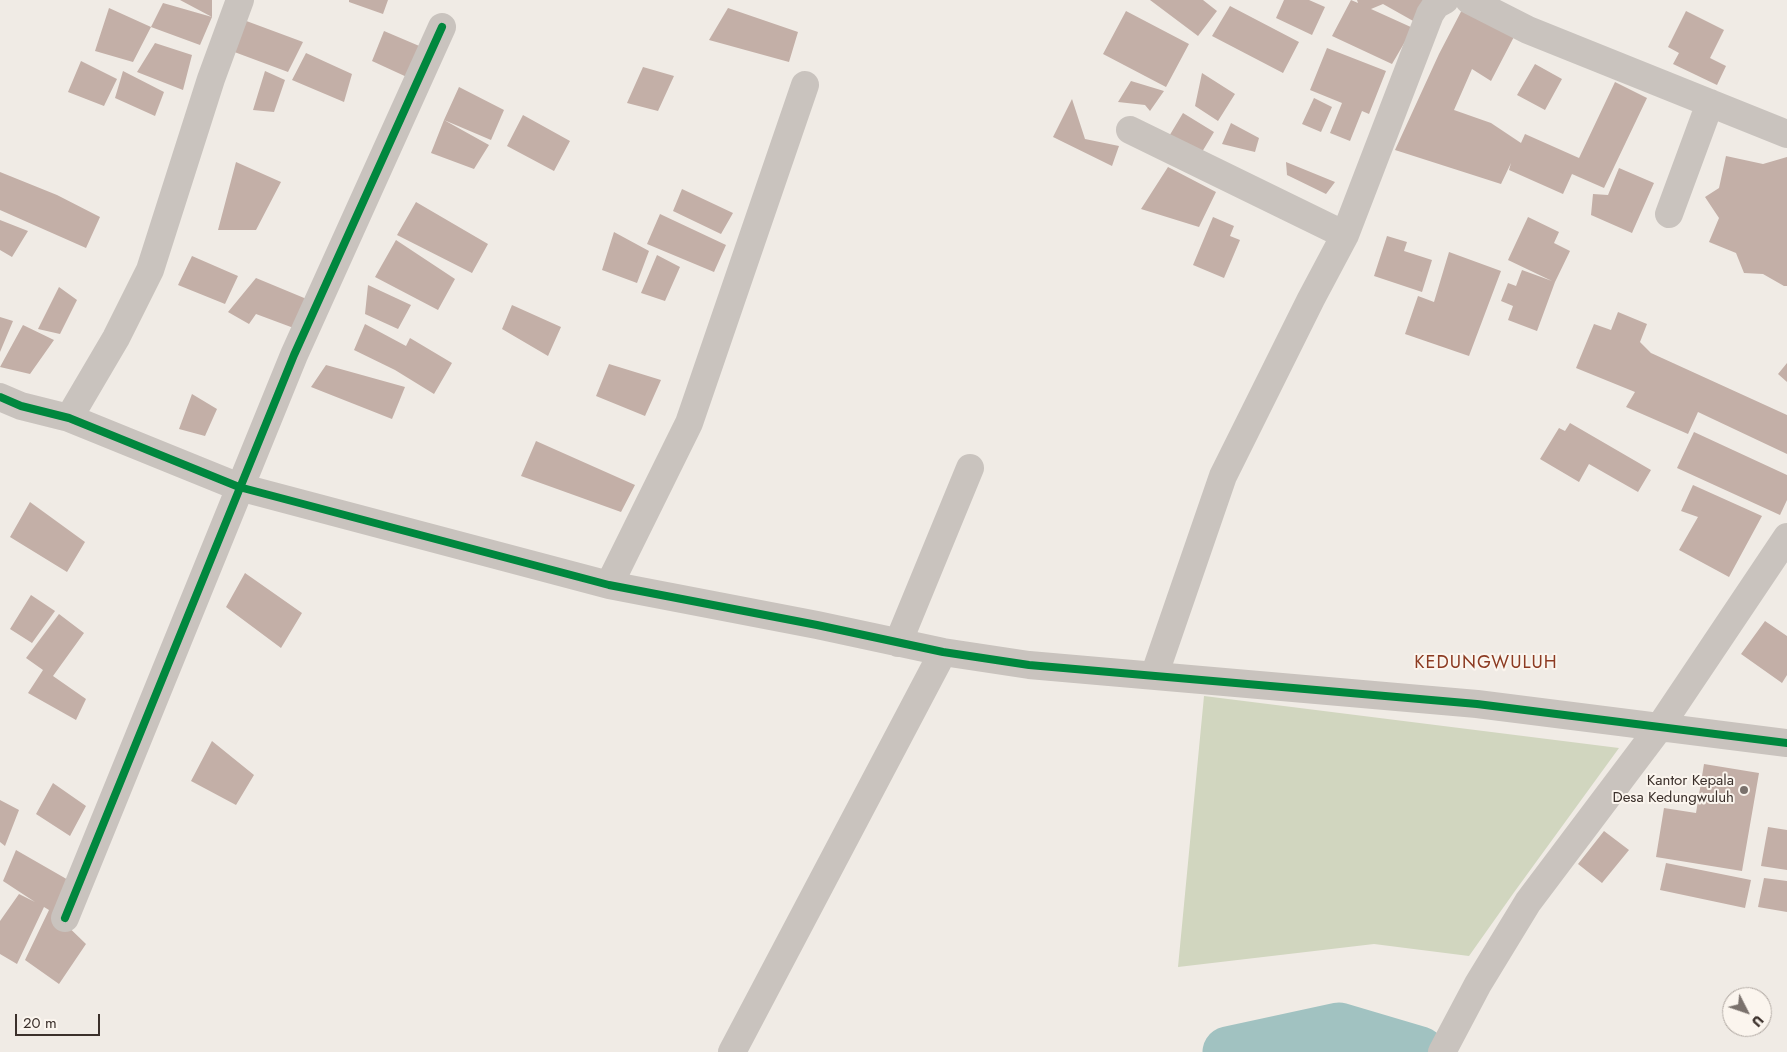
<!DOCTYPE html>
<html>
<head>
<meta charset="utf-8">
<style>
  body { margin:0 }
  #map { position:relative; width:1787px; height:1052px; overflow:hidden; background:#f0ebe5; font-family:Jost,sans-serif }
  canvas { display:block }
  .north { position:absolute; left:1722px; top:987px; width:50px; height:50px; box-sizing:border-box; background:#fbf5ee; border:1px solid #aea6a0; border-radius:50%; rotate:131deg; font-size:14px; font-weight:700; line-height:20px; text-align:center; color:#3b302b }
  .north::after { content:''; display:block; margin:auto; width:18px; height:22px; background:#7a716c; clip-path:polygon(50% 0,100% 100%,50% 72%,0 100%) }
  .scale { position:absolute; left:15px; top:1014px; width:85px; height:22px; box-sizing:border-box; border:2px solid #3b302b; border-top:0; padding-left:6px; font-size:15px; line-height:18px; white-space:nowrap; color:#3b302b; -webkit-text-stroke:4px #fbf5ee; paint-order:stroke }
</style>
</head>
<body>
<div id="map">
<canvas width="1787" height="1052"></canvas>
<div class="north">U</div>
<div class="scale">20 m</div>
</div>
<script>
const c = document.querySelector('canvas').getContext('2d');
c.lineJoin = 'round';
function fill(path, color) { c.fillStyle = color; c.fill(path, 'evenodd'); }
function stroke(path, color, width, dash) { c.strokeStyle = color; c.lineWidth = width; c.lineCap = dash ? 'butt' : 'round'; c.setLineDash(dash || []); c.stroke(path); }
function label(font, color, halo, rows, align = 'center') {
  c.font = font + ' Jost,sans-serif'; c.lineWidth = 4; c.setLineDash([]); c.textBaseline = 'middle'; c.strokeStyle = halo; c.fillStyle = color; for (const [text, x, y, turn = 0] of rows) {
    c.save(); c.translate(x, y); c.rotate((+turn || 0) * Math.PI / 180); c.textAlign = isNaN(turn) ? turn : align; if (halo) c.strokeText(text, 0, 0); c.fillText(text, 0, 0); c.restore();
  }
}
fill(new Path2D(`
  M1204 696 1619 748 1515 891 1469 956 1374 944 1178 967Z`), '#d1d6bf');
stroke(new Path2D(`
  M1228 1052 1339 1028 1420 1052`), '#a1c2c1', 51);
fill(new Path2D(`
  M180 0H212V17Z
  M349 0H388L383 14 349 2Z
  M1150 0H1203L1217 11 1198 36Z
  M1284 0H1309L1325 7 1312 35 1276 18Z
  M1351 0 1358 3 1357 0H1427L1415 22 1383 4 1371 9 1413 28 1392 64 1332 36Z
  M163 3 212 17 200 45 151 27Z
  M1465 4 1517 31 1491 81 1472 69 1454 110 1491 123 1521 143 1525 134 1579 158 1615 82 1647 98 1604 188 1572 174 1563 194 1509 170 1511 163 1501 184 1395 150 1439 54Z
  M1230 6 1299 42 1283 73 1212 36Z
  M109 8 151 27 133 62 95 51Z
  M728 8 798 32 789 62 709 40Z
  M1126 11 1189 44 1166 87 1103 54Z
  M1686 11 1724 30 1710 58 1726 66 1717 85 1673 64 1679 53 1668 47Z
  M241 19 303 42 288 72 229 50Z
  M384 31 424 48 409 78 372 61Z
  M155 43 192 55 183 90 137 72Z
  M1327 48 1386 71 1369 114 1362 111 1350 141 1330 133 1342 103 1310 90Z
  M306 53 352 74 344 102 292 80Z
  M81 61 117 79 104 106 68 92Z
  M1535 64 1562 79 1545 110 1517 95Z
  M643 67 674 76 658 111 627 103Z
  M123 71 164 92 155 116 115 98Z
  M265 71 285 80 274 112 253 110Z
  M1202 73 1235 94 1218 121 1195 106Z
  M1131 81 1164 91 1150 111 1145 105 1118 102Z
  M459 87 504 110 491 140 444 120 489 145 474 169 431 153 444 120Z
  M1314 98 1332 107 1321 132 1302 124Z
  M1072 99 1085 139 1119 146 1112 166 1053 137Z
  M1183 113 1214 132 1199 157 1168 138Z
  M523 115 570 141 554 171 507 146Z
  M1231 123 1259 138 1255 152 1222 144Z
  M1726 156 1763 164 1787 157V286H1784L1763 274 1744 273 1736 253 1709 242 1719 218 1705 197 1719 188Z
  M236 162 281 182 256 230H218Z
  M1286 162 1335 182 1326 194 1287 175Z
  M1168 167 1216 192 1199 227 1141 209Z
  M1619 168 1654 183 1632 233 1591 215 1593 194 1608 195Z
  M0 172 57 195 100 217 86 248 0 210Z
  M682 189 733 213 721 234 673 211Z
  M416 202 488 244 472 273 397 235Z
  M660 214 726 245 714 272 647 244Z
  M1213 217 1234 226 1230 236 1240 240 1224 278 1193 265Z
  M1528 217 1559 232 1554 243 1570 251 1555 282 1537 331 1508 320 1513 306 1501 301 1508 283 1516 286 1522 270 1552 281 1508 260Z
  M0 220 28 231 12 257 0 250Z
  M614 232 649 251 637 283 602 270Z
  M1387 236 1407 242 1404 251 1432 260 1422 292 1374 276Z
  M396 240 455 279 438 310 375 277Z
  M1449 252 1501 271 1469 356 1405 334 1418 296 1434 302Z
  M657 255 680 267 665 301 641 293Z
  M192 256 238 276 225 304 178 285Z
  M256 278 309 300 299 330 256 314 249 324 228 312Z
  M368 285 411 305 398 329 365 314Z
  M59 287 77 300 60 334 38 329Z
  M512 305 561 327 548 356 502 329Z
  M1618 312 1647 324 1640 342 1651 353 1787 415V454L1698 412 1688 434 1626 407 1635 392 1576 368 1594 324 1611 330Z
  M0 317 13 321 0 352Z
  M365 324 406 346 410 338 452 363 434 394 395 370 354 350Z
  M23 325 54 340 30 374 0 367Z
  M1787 363V382L1778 374Z
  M609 364 661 380 645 416 596 396Z
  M326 365 405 387 392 419 311 387Z
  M192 394 217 409 205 436 179 429Z
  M1570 423 1651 470 1638 492 1589 464 1579 482 1540 459 1559 428 1565 431Z
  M1694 432 1787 475V500L1780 515 1677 468Z
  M536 441 635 485 621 512 521 476Z
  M1693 485 1762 516 1729 577 1679 550 1698 517 1681 511Z
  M30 502 85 542 67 572 10 537Z
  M245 573 302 613 281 648 226 607Z
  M31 595 55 611 32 643 10 629Z
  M59 614 84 633 53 676 86 699 76 720 28 693 43 670 26 658Z
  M1765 621 1787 636V675L1782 683 1741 654Z
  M212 741 254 775 236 805 191 781Z
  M1704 764 1759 773 1742 871 1656 857 1664 808 1696 813Z
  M53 783 86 806 70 836 36 814Z
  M0 800 19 810 5 846 0 842Z
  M1768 827 1787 830V870L1761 866Z
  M1604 831 1629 850 1602 883 1578 864Z
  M16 850 70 881 57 916 86 944 59 984 25 960 49 910 44 907 17 964 0 954V921L19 894 35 902 3 881Z
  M1666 863 1751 880 1745 908 1660 890Z
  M1764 878 1787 881V912L1758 907Z`), '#c3afa7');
stroke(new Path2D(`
  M1469 0 1528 30 1787 134
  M1130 130 1345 235
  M1669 214 1710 103
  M0 397 21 406 69 418 239 487 609 585 817 625 943 652 1029 665 1477 704 1787 743
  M69 418 116 338 150 270 211 79 240 0
  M609 585 689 423 805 85
  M898 643 970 468
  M1154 676 1223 476 1311 299 1345 235 1430 14 1436 5 1445 0
  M65 918 294 355 442 27
  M732 1052 943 652
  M1442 1052 1478 984 1528 902 1659 728 1787 537`), '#c9c3be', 28);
stroke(new Path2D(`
  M0 397 21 406 69 418 239 487 609 585 817 625 943 652 1029 665 1477 704 1787 743
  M65 918 294 355 442 27`), '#00873e', 8);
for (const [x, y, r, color] of [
  [1744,790,5,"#7a716c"]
]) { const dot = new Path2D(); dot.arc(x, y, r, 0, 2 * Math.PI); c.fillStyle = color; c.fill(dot); stroke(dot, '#fbf5ee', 2); }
label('15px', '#3b302b', '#fbf5ee', [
  ["Kantor Kepala",1734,781],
  ["Desa Kedungwuluh",1734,798]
], 'right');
c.letterSpacing = '1px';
label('18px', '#8c3b22', '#fbf5ee', [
  ["KEDUNGWULUH",1486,664]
]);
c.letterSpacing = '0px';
</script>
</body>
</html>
